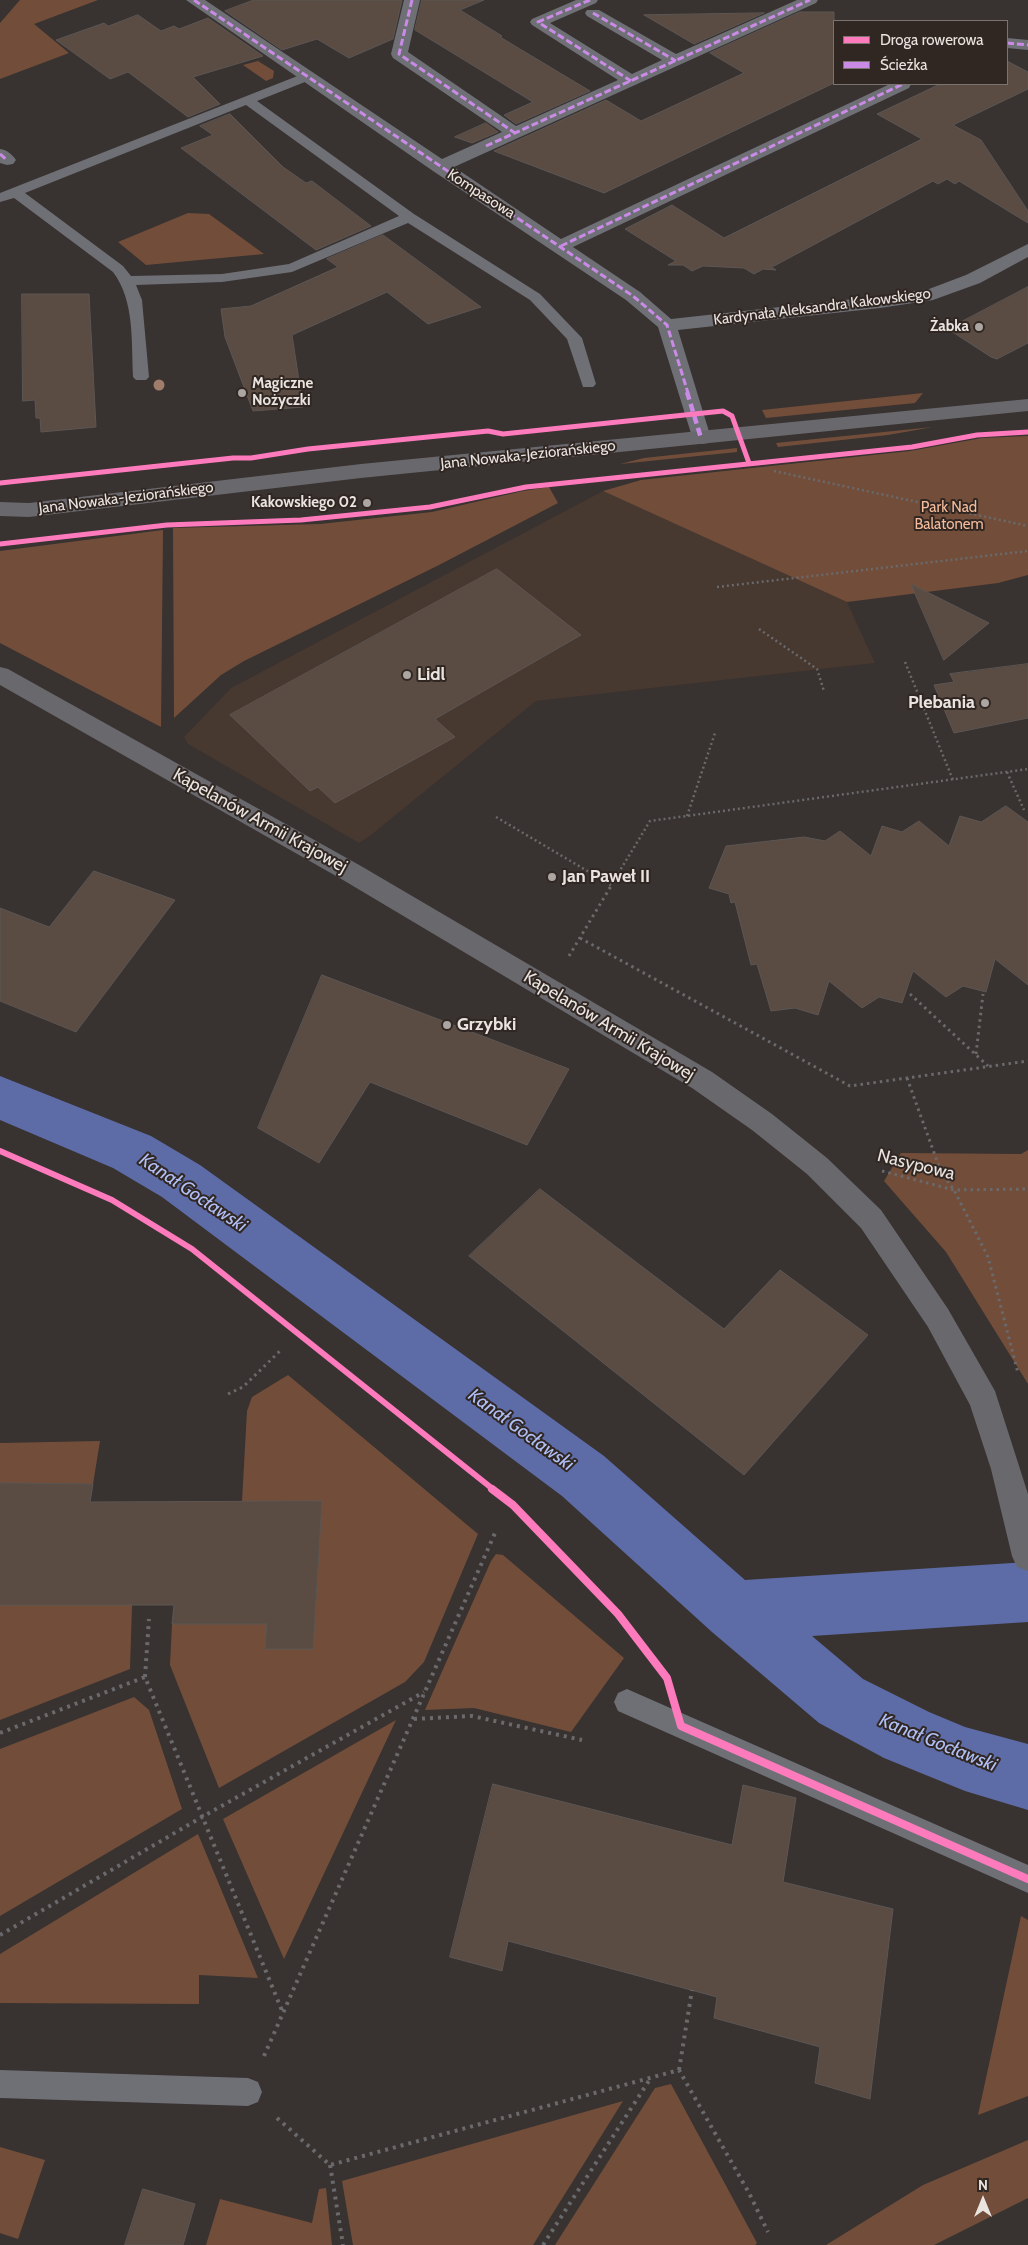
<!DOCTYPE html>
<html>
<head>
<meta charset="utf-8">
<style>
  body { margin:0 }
  #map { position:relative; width:1028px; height:2245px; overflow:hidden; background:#383230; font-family:Cabin,sans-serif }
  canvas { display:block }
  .legend { position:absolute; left:833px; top:20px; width:175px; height:65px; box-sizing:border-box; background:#312722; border:1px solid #7b736e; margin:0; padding:6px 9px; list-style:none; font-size:15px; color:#eae4e0 }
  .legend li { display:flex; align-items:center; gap:10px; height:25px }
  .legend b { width:25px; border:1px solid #7b736e }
  .north { position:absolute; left:958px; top:2175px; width:50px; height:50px; -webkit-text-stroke:4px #312722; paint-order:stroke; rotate:0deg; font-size:14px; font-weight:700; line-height:20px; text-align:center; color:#eae4e0 }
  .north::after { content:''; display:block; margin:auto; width:18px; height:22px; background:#eae4e0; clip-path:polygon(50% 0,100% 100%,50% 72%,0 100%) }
</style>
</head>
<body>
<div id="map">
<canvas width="1028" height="2245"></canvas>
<ul class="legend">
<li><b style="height:6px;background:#fd7abc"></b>Droga rowerowa</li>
<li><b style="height:6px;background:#ca8be6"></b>Ścieżka</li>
</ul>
<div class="north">N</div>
</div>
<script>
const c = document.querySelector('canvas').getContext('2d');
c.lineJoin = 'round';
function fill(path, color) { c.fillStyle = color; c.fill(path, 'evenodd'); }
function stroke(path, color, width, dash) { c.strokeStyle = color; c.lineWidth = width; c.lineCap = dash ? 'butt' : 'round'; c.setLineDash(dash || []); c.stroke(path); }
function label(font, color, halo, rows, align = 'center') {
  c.font = font + ' Cabin,sans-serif'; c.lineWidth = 4; c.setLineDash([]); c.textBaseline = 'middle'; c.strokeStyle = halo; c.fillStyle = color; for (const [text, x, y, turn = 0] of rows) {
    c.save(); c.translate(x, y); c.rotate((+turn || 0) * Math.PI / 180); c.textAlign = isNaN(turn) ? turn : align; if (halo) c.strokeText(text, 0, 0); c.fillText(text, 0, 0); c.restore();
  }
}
fill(new Path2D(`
  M603 491 847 602 875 663 536 701 371 835 359 843 188 744 184 737 231 688Z`), '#473830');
fill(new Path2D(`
  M20 0H98L34 24 69 53 0 79V23Z
  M258 61 274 71 273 78 266 81 243 65Z
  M188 213 209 214 264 254 146 265 118 242Z
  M923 393 915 403 766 418 762 410Z
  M933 427 888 435 778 447 776 443Z
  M1028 436V575L998 583 847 602 603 491 641 480 910 451 982 438Z
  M737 448V452L620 464 644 458Z
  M549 487 558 503 439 565 244 661 221 675 174 718 173 528 320 524 432 512 523 491Z
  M163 530 161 727 0 643V551Z
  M1028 1150V1384L946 1252 884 1181 901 1153 1021 1154Z
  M288 1375 478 1534 424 1662 405 1682 219 1788 170 1665 172 1624H267L265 1649 313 1648 322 1501H242L247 1411 252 1397Z
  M100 1441 93 1484 0 1483V1443Z
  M496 1554 503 1555 624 1658 571 1732 474 1708 425 1710 491 1561Z
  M0 1605H132L130 1669 0 1720Z
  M134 1697 149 1710 182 1809 0 1916V1749Z
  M396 1720 284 1959 223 1819Z
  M198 1834 258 1978 199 1975V2004L0 2003V1954Z
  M1021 1916 1028 1920V2096L978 2115Z
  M671 2084 757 2243 755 2245H555L655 2088Z
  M623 2101 533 2245H353L342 2181Z
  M1028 2140V2198L934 2245H826L923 2185Z
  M0 2147 45 2160 18 2239 0 2233Z
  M326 2188 332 2245H206L220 2199 312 2223 319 2189Z`), '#724e3a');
fill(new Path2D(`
  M0 1076 151 1136 200 1165 604 1456 745 1580 1028 1562V1622L812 1636 863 1679 929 1712 965 1727 1028 1744V1810L965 1791 884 1758 819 1723 712 1632 562 1496 162 1197 113 1168 0 1120Z`), '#5d6ca7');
const building = new Path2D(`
  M254 0H402L393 39 349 58 317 39 282 50 225 11Z
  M422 0H484L460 10 502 36 500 37 590 91 516 124 504 115 533 102 415 30Z
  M800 12H834V83L604 193 494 151 606 100 641 121 744 73 710 53Z
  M764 13 694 44 644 15Z
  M138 15 161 31 174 26 179 29 208 18 263 56 193 77 220 104 188 117 128 72 110 79 56 40 104 23 108 26Z
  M1007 61 1028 72V89L953 125 981 140 1028 211V223L959 181 955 184 947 179 938 184 933 181 774 266H770L776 270 763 269 754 274 744 268 703 266 692 271 683 265H668L676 261 625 229 672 205 724 238 922 139 877 114 940 84H1007Z
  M230 114 283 167 306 183 312 181 371 226 316 250 181 148 213 135 200 126Z
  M486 123 498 132 472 143 455 137Z
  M383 235 481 307 428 324 387 292 292 335 303 407 253 411 225 337 221 309 251 306 338 267 327 259Z
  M1028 287V343L997 359 991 357 948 329Z
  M22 294H89L96 427 41 432 40 418H36L35 400 23 401Z
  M497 569 581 635 435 719 455 737 335 803 318 787 310 791 230 715Z
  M911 584 989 623 944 660Z
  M1028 664V718L954 733 934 685 954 682 950 674Z
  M1006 806 1028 822V985L995 959 986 992 963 986 946 997 913 971 902 1003 879 997 862 1008 829 981 818 1015 795 1008 771 1011 757 964 751 965 735 902 731 903 729 894 709 888 726 846 804 837 825 841 840 831 871 856 882 826 902 832 919 821 949 846 960 816 981 822Z
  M94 871 175 900 76 1032 0 1001V908L49 927Z
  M322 975 569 1069 527 1145 370 1082 319 1163 258 1128Z
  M540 1189 724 1329 780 1270 868 1335 744 1475 469 1256Z
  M0 1483 93 1484 90 1502 322 1501 313 1649H265L267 1624H172L174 1605H0Z
  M493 1784 732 1845 743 1785 796 1798 783 1882 893 1909 870 2099 815 2083 820 2047 714 2018 717 1997 508 1941 502 1971 450 1957Z
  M143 2189 195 2204 183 2245H125Z`);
fill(building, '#5a4c43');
stroke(building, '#5c5654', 1);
stroke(new Path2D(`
  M774 471 1028 526
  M717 587 1028 551
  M759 629 817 669 824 691
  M905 662 953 780
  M1007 772 1024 810
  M687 816 715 733
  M496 817 606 882
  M613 882 650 821 1028 769`), '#6a696c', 2.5, [2, 3]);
stroke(new Path2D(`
  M604 881 611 885
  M580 938 850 1086 1028 1061
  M569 956 614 881
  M910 994 988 1066
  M976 1054 983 994
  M907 1078 941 1172 954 1190 988 1257 1018 1373
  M882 1171 954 1190 1028 1189
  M228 1394 243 1387 282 1349`), '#6a696c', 3, [2.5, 4]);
stroke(new Path2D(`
  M145 1677 149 1619
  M414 1719 472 1716 582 1740
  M0 1733 145 1677 283 2013
  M0 1935 202 1817 424 1692
  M264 2056 495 1533
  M679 2070 692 1990
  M277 2118 330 2165 679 2070 749 2193 768 2232
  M330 2165 343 2245
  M543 2245 650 2079`), '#6a696c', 4, [3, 5]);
fill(new Path2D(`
  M305 73 310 74 312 77 310 80 257 101 414 214 540 294 582 338 596 384 593 387H583L567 339 530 300 408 223 292 272 222 282 136 285 142 300 149 377 146 380H136L133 377C131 342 135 301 113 272L14 198 0 202V193ZM246 105 399 216 289 264 222 274 131 276 123 266 25 193Z
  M627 1689 1028 1865V1893L618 1711 614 1702 618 1693Z
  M0 2070 248 2078 258 2082 262 2092 258 2102 248 2106 0 2098Z`), '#6f6f76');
fill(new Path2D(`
  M186 0H205L442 159 502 132 393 58 391 54 404 0H420L408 52 516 126 618 80 532 25 530 22 532 19 576 0H598L596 3 550 23 632 74 662 60 587 16 585 13 587 10H599L676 54 797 0H818L816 3 454 167 561 239 890 84H911L909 88 573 247 640 292 671 319 880 296 929 289 966 275 1028 244V257L980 283 933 300 880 308 678 330 711 438 708 443 701 444 694 443 658 327 626 300 433 171Z
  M1007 38 1028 40V50L1007 48Z
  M0 149C7 150 12 154 16 160L13 164 7 165 0 163Z`), '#6f6f76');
fill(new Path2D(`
  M1028 399V411L361 478 29 517 0 516V502L29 503 361 464Z
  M0 667 8 669 361 866 712 1072 772 1114 827 1158 881 1210 948 1309 995 1391 1028 1494V1571L1017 1567 1012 1556 991 1469 970 1405 928 1327 861 1228 807 1174 752 1130 692 1088 343 880 0 685Z`), '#69686d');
stroke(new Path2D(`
  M194 0 633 296 667 325 688 393
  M412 0 399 54 515 133
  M590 0 538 22 631 81
  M593 13 676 61
  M1007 43 1028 45
  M486 146 810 0
  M0 154 7 160
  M561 246 903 84`), '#ca8be6', 3, [7, 3]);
stroke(new Path2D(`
  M687 392 701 438`), '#ca8be6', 4.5, [8, 4.5]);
stroke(new Path2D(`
  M0 483 233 458H251L308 449 488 431 503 434 723 411 732 416 749 463
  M0 544 167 525 301 520 430 507 526 487 912 447 977 435 1028 432`), '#fd7abc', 5);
stroke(new Path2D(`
  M0 1151 112 1200 192 1249 494 1490`), '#fd7abc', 6);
stroke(new Path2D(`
  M492 1489 513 1505 618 1614 667 1678 681 1726 1028 1879`), '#fd7abc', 8);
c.fillStyle = '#a07d6b';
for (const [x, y] of [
  [159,385]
]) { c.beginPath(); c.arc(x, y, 5.5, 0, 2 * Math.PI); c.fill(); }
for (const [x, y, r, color] of [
  [979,327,5,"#aca6a2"],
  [242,393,5,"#aca6a2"],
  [367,503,5,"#aca6a2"],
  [407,675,5,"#aca6a2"],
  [985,703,5,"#aca6a2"],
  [552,877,5,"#aca6a2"],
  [447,1025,5,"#aca6a2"]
]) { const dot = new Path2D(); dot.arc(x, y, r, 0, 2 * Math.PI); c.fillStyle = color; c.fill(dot); stroke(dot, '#312722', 2); }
label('15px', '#eae4e0', '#312722', [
  ["Kompasowa",481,194,33],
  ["Kardynała Aleksandra Kakowskiego",822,307,-7],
  ["Jana Nowaka-Jeziorańskiego",528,455,-6],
  ["Jana Nowaka-Jeziorańskiego",126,498,-7]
]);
label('bold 15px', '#eae4e0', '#312722', [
  ["Żabka",969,327],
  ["Magiczne",252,384,"left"],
  ["Nożyczki",252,401,"left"],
  ["Kakowskiego 02",357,503]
], 'right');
label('15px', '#f5bb9b', '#312722', [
  ["Park Nad",949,508],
  ["Balatonem",949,525]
]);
label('bold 18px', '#eae4e0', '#312722', [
  ["Lidl",417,675],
  ["Plebania",975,703,"right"],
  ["Jan Paweł II",562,877],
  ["Grzybki",457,1025]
], 'left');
label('18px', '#eae4e0', '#312722', [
  ["Kapelanów Armii Krajowej",260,821,29],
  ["Kapelanów Armii Krajowej",609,1026,31],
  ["Nasypowa",916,1165,14]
]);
label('italic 19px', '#b0c0f7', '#312722', [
  ["Kanał Gocławski",193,1193,34],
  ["Kanał Gocławski",521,1430,36],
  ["Kanał Gocławski",938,1743,22]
]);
</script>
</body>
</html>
